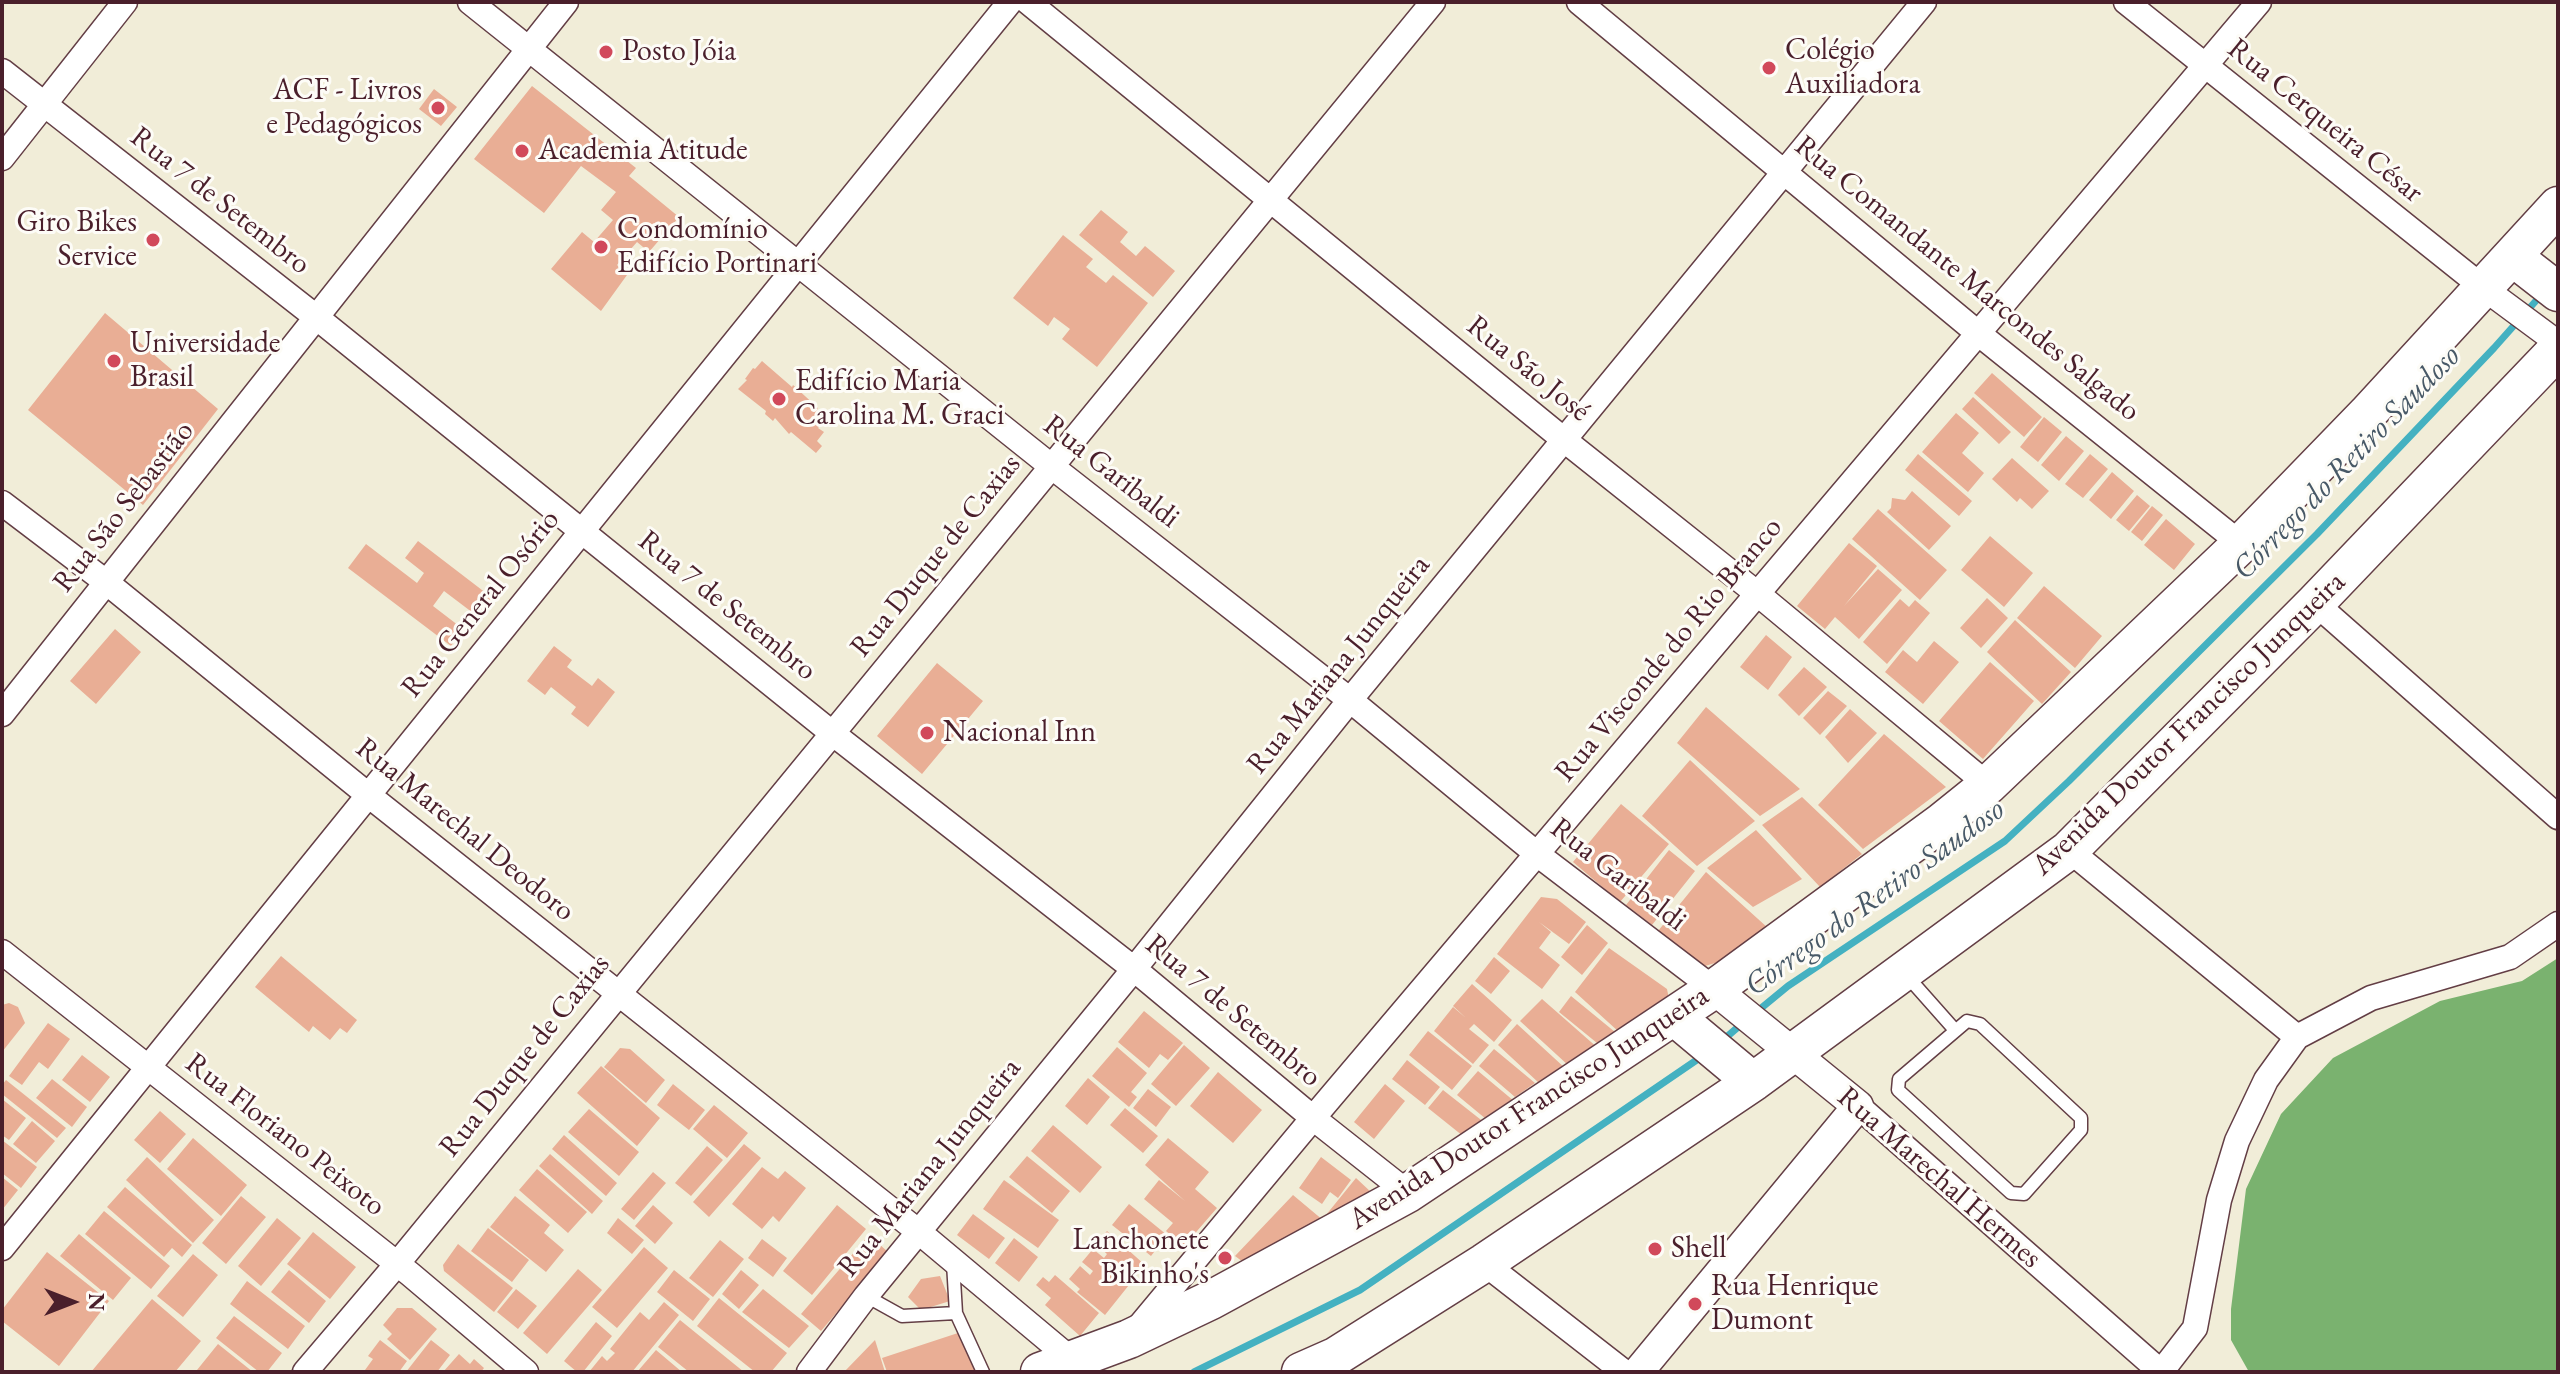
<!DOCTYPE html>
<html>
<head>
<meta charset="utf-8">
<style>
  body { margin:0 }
  #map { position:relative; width:2560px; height:1374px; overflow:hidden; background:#f1edd8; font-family:"EB Garamond",serif }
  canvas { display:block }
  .frame { position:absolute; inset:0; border:4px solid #4a1f2b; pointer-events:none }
  .north { position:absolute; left:32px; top:1262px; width:80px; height:80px; -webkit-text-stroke:6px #fdfcf7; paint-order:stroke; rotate:90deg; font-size:22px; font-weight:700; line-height:32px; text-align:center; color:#4a1f2b }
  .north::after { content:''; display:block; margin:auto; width:28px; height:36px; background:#4a1f2b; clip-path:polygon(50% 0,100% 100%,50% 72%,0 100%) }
</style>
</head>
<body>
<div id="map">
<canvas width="2560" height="1374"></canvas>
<div class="frame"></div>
<div class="north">N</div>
</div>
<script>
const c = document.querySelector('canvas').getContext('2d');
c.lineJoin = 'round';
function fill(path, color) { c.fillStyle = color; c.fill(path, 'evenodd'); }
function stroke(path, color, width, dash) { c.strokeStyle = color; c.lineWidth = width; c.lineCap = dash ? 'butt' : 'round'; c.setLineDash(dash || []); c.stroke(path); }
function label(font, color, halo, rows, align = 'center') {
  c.font = font + ' "EB Garamond",serif'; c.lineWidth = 6; c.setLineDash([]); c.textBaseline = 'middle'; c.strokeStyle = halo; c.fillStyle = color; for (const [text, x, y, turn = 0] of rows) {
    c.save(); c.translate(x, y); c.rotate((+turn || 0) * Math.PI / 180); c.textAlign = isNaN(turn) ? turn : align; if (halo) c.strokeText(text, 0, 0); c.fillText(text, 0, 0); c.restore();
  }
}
fill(new Path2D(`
  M2558 958V1372H2249L2231 1340V1309L2246 1189 2281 1114 2333 1058 2440 1001 2522 981Z`), '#7ab26f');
stroke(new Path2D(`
  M1754 1014 1788 986 2005 841 2069 781 2317 534 2494 348 2542 294
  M1723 1040 1744 1022
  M1194 1372 1360 1290 1704 1055`), '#44b1c1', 7);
fill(new Path2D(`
  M532 86 636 168 629 176 679 217 649 252 637 242 617 265 627 275 601 311 551 269 582 232 594 242 613 220 601 210 616 192 581 166 544 213 474 159Z
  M434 89 457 107 441 126 419 109Z
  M1101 210 1128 232 1120 242 1136 256 1145 246 1175 271 1153 297 1079 235Z
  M152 232 161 239 153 248 145 241Z
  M1063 235 1093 259 1086 267 1106 283 1113 275 1148 303 1097 367 1062 339 1070 329 1054 317 1048 326 1013 298Z
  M105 313 218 409 143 505 28 410Z
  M762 361 792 387 793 385 818 408 815 414 824 421 818 428 824 432 817 441 822 446 816 453 791 432 789 434 775 418 773 421 765 414 766 411 738 389 747 380 745 379 753 368 755 369Z
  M1992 373 2042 417 2024 437 1974 393Z
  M1973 397 2011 432 1999 444 1962 409Z
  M1956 413 1979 433 1962 453 1984 473 1968 492 1922 452Z
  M2044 417 2062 432 2038 462 2020 447Z
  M2066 436 2084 451 2059 481 2041 465Z
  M1918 454 1972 501 1959 516 1905 470Z
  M2090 454 2108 469 2083 498 2065 484Z
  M2012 458 2049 491 2032 509 2020 498 2017 502 1992 479Z
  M2112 472 2134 491 2111 519 2089 500Z
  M1912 491 1951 526 1929 550 1887 512 1891 508 1892 498 1905 500Z
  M2137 495 2150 506 2129 531 2116 520Z
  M2152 506 2163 515 2142 541 2131 532Z
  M1878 509 1947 570 1920 600 1852 539Z
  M2166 519 2195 544 2174 570 2144 545Z
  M1990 536 2033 573 2004 607 1961 570Z
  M418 541 495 600 481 619 444 591 433 606 463 629 451 646 348 568 366 544 417 583 424 573 405 558Z
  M1849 543 1877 566 1844 606 1878 569 1902 590 1859 639 1835 617 1825 629 1797 606Z
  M2044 586 2102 636 2075 668 2017 618Z
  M1987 598 2008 618 1981 648 1960 628Z
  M1900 599 1909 607 1915 600 1930 613 1887 664 1863 642Z
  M2015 620 2071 672 2042 704 1987 652Z
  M115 629 141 652 96 704 70 681Z
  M1766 635 1792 657 1768 690 1740 667Z
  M1934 641 1959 662 1923 704 1885 672 1903 650 1917 662Z
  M554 646 572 660 567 667 592 686 598 678 615 692 588 727 571 714 576 707 551 687 545 695 527 681Z
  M1990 662 2034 701 1983 759 1939 721Z
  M937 663 983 701 922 774 877 736Z
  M1804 667 1827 687 1799 716 1778 695Z
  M1828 691 1847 706 1820 735 1803 718Z
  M1706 707 1800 789 1760 816 1677 743Z
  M1850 709 1877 733 1848 763 1825 737Z
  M1884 734 1946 787 1863 849 1818 805Z
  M1690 760 1755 821 1697 866 1642 816Z
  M1802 797 1862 854 1820 887 1762 825Z
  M1621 804 1669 844 1620 902 1573 862Z
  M1756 830 1802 879 1753 907 1707 868Z
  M1669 850 1695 871 1652 925 1626 905Z
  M1706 872 1768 928 1728 959 1705 966 1658 931Z
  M1541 897 1557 899 1586 922 1569 944 1539 922 1551 932 1539 948 1560 965 1542 989 1497 954Z
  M1587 925 1608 943 1582 975 1561 957Z
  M1609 948 1667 989 1669 999 1619 1032 1575 992Z
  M281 956 357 1020 347 1033 340 1028 330 1040 313 1026 309 1032 255 987Z
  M1494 957 1510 971 1491 994 1475 981Z
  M1472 984 1512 1020 1494 1042 1474 1024 1469 1029 1489 1045 1473 1064 1434 1031 1453 1007 1466 1018 1453 1006Z
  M1571 996 1615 1032 1597 1043 1559 1012Z
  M1542 999 1599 1049 1569 1066 1520 1021Z
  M9 1003 18 1007 25 1023 2 1052V1005Z
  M1144 1011 1183 1043 1168 1060 1160 1054 1149 1068 1118 1042Z
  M48 1023 70 1039 48 1069 39 1062 22 1085 9 1076Z
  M1517 1024 1565 1068 1539 1083 1498 1045Z
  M1428 1031 1472 1066 1452 1090 1409 1055Z
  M1184 1045 1210 1068 1176 1106 1151 1084Z
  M1117 1047 1147 1073 1131 1092 1137 1097 1129 1107 1092 1076Z
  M620 1048 630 1049 665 1080 646 1103 604 1067Z
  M1494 1049 1535 1083 1515 1097 1479 1066Z
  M82 1055 110 1077 90 1102 62 1080Z
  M1407 1060 1440 1087 1425 1105 1392 1079Z
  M601 1066 660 1118 637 1146 577 1093Z
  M1478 1071 1520 1106 1492 1124 1457 1095Z
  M1218 1072 1262 1110 1233 1143 1190 1106Z
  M1088 1078 1110 1097 1087 1125 1065 1106Z
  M52 1079 87 1107 72 1127 36 1098Z
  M6 1080 66 1128 57 1138 2 1094V1085Z
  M673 1084 705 1110 689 1130 657 1105Z
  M1385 1084 1405 1101 1374 1139 1354 1122Z
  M1148 1089 1171 1107 1156 1127 1133 1108Z
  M1443 1090 1485 1123 1463 1136 1428 1108Z
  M2 1099 26 1118 9 1140 2 1135Z
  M714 1105 748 1133 727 1158 693 1129Z
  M1125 1108 1158 1136 1143 1153 1110 1125Z
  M589 1109 639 1152 619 1176 568 1132Z
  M160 1111 186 1134 160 1163 134 1140Z
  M32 1121 55 1141 36 1163 13 1144Z
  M1053 1125 1102 1167 1080 1193 1031 1151Z
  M564 1135 617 1183 606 1196 552 1149Z
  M193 1138 247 1185 221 1216 167 1169Z
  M1168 1138 1209 1172 1195 1189 1217 1208 1184 1246 1166 1231 1173 1223 1144 1199 1159 1180 1185 1201 1145 1165Z
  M2 1140 37 1167 21 1188 2 1173Z
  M744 1144 761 1158 709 1217 693 1202Z
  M707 1146 723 1160 691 1196 675 1183Z
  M550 1154 603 1201 592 1214 539 1166Z
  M1027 1156 1070 1191 1052 1213 1009 1177Z
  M147 1157 214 1220 193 1243 126 1180Z
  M1321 1157 1351 1180 1338 1198 1330 1192 1322 1204 1299 1188Z
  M762 1167 778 1179 785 1171 806 1188 779 1222 773 1216 762 1229 732 1204Z
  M537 1169 587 1212 568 1233 519 1190Z
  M653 1172 666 1183 634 1220 621 1209Z
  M2 1177 18 1190 2 1210Z
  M1356 1178 1372 1193 1335 1222 1326 1215Z
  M1004 1180 1059 1220 1038 1248 983 1209Z
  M125 1187 192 1245 182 1257 172 1248 164 1257 107 1207Z
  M1293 1195 1330 1226 1250 1267 1235 1256Z
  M241 1196 266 1217 226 1264 202 1243Z
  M515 1196 550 1225 544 1233 564 1250 546 1272 490 1227Z
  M1129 1204 1167 1235 1151 1256 1112 1225Z
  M653 1205 673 1223 655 1244 635 1226Z
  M837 1205 866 1229 812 1295 783 1271Z
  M104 1211 170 1266 151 1289 85 1234Z
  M973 1214 1005 1238 989 1259 957 1235Z
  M277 1218 301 1238 261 1286 238 1266Z
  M618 1218 644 1240 632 1254 607 1233Z
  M488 1228 529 1260 512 1282 471 1251Z
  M1107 1231 1145 1265 1105 1315 1077 1292 1080 1289 1069 1279 1080 1266 1090 1275 1093 1271 1082 1262 1093 1249 1104 1258 1107 1254 1096 1244Z
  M313 1232 356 1267 330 1299 287 1264Z
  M79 1234 131 1278 113 1300 60 1256Z
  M869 1235 888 1252 821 1331 801 1314Z
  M1014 1238 1038 1257 1019 1282 995 1263Z
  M762 1239 787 1258 773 1277 748 1258Z
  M720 1240 744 1259 713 1297 689 1278Z
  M458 1244 513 1288 494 1312 444 1271 443 1265Z
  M644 1247 668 1268 617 1328 592 1307Z
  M47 1252 109 1301 59 1366 2 1321V1310Z
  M193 1254 218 1275 183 1317 157 1296Z
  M578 1269 602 1290 547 1354 523 1333Z
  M289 1270 326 1301 309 1323 271 1292Z
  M674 1270 710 1299 693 1321 657 1292Z
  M741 1270 759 1285 739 1309 722 1294Z
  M1055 1275 1099 1313 1080 1336 1045 1305 1051 1298 1036 1285 1043 1277 1049 1282Z
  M940 1276 950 1301 921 1310 908 1297 921 1279Z
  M247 1281 305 1326 288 1349 230 1304Z
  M516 1289 537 1306 518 1329 497 1312Z
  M763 1289 809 1326 789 1348 742 1312Z
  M719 1298 787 1353 771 1372H755L697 1326Z
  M152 1299 201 1341 175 1372H91Z
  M664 1302 679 1315 632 1372H589L602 1356 607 1361 615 1353 610 1349 640 1312 649 1320Z
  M397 1308H412L437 1329 410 1360 387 1339 392 1334 383 1325Z
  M234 1316 282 1353 267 1372H259L216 1338Z
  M680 1320 744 1372H689L658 1347Z
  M596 1322 612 1336 583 1372H577L564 1361Z
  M961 1332 975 1372H887L882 1358Z
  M380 1340 407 1361 399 1372 365 1370 373 1359 368 1356Z
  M431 1340 450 1355 437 1372H406Z
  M875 1340 885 1372H844Z
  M218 1344 253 1372 197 1370Z
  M656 1350 682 1372H637Z
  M459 1354 470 1364 474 1359 484 1368 481 1372H443Z`), '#e9ae95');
const service = new Path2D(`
  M1907 976 1954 1029
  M1967 1021 1980 1024 2081 1118V1130L2024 1194 2011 1193 1898 1090 1899 1079Z
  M953 1263 956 1313 983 1372
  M866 1296 902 1316 956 1313`);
const minor = new Path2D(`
  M470 2 1051 466 1350 700 1537 854 1714 989
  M1028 2 1563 439 1759 595 1988 785
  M1579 2 1979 334 2241 544
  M2126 2 2485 289 2558 343
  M2 71 316 317 832 733 1134 969 1313 1118 1408 1193
  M2 158 125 2
  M2 503 106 582 367 794 919 1232 1072 1360
  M2315 603 2558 817
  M2 714 566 2
  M2069 850 2297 1037
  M2 952 410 1274 526 1372
  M1858 1106 2161 1372 2195 1328 2219 1200 2237 1141 2266 1080 2297 1037 2371 998 2510 957 2558 924
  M2 1248 1010 2
  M1484 1263 1624 1372
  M1138 1328 1313 1118 2259 2
  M305 1372 397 1264 1433 2
  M809 1372 866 1296 1134 969 1350 700 1924 2`);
const tertiary = new Path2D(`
  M1638 1372 1858 1106 1714 989`);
const primary = new Path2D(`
  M2513 257 2558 292
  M1674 1016 1753 1082
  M1040 1372 1129 1339 1211 1300 1408 1193 1714 989 1942 822 1988 785 2241 544 2367 414 2558 206
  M1301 1372 1335 1357 1484 1263 1753 1082 2069 850 2315 603 2558 349`);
stroke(service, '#633e45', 15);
stroke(minor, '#633e45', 27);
stroke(tertiary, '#633e45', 33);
stroke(primary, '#633e45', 41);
stroke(service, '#fff', 12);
stroke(minor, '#fff', 24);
stroke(tertiary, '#fff', 30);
stroke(primary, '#fff', 38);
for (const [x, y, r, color] of [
  [606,52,8,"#d1495b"],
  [1769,68,8,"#d1495b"],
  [438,108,8,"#d1495b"],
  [522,151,8,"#d1495b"],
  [153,240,8,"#d1495b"],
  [601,247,8,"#d1495b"],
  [114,361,8,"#d1495b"],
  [779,399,8,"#d1495b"],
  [927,733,8,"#d1495b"],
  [1655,1249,8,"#d1495b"],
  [1225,1258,8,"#d1495b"],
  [1695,1304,8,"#d1495b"]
]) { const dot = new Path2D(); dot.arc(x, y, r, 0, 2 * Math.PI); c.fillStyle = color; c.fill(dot); stroke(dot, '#fdfcf7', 3); }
label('30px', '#4a1f2b', '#fdfcf7', [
  ["Colégio",1785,51],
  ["Auxiliadora",1785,85],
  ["Posto Jóia",622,52],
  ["ACF - Livros",422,91,"right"],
  ["e Pedagógicos",422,125,"right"],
  ["Academia Atitude",538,151],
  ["Giro Bikes",137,223,"right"],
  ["Service",137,257,"right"],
  ["Condomínio",617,230],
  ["Edifício Portinari",617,264],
  ["Universidade",130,344],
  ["Brasil",130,378],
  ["Edifício Maria",795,382],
  ["Carolina M. Graci",795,416],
  ["Nacional Inn",943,733],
  ["Lanchonete",1209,1241,"right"],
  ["Bikinho's",1209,1275,"right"],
  ["Shell",1671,1249],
  ["Rua Henrique",1711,1287],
  ["Dumont",1711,1321]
], 'left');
label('30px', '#4a1f2b', '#fdfcf7', [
  ["Rua Cerqueira César",2325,121,39],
  ["Rua 7 de Setembro",220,201,38],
  ["Rua Comandante Marcondes Salgado",1967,279,39],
  ["Rua São José",1528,369,39],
  ["Rua Garibaldi",1111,472,38],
  ["Rua São Sebastião",124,507,-52],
  ["Rua Duque de Caxias",936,556,-51],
  ["Rua General Osório",481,604,-51],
  ["Rua 7 de Setembro",727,606,39],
  ["Rua Visconde do Rio Branco",1669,650,-50],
  ["Rua Mariana Junqueira",1339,665,-51],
  ["Avenida Doutor Francisco Junqueira",2189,724,-44],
  ["Rua Marechal Deodoro",465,830,39],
  ["Rua Garibaldi",1618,875,38],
  ["Rua 7 de Setembro",1233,1011,40],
  ["Rua Duque de Caxias",525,1056,-51],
  ["Avenida Doutor Francisco Junqueira",1529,1108,-33],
  ["Rua Floriano Peixoto",285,1135,38],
  ["Rua Mariana Junqueira",930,1168,-51],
  ["Rua Marechal Hermes",1939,1178,41]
]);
label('italic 32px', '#485967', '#fdfcf7', [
  ["Córrego do Retiro Saudoso",2347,463,-46],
  ["Córrego do Retiro Saudoso",1875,898,-36]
]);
</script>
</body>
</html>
